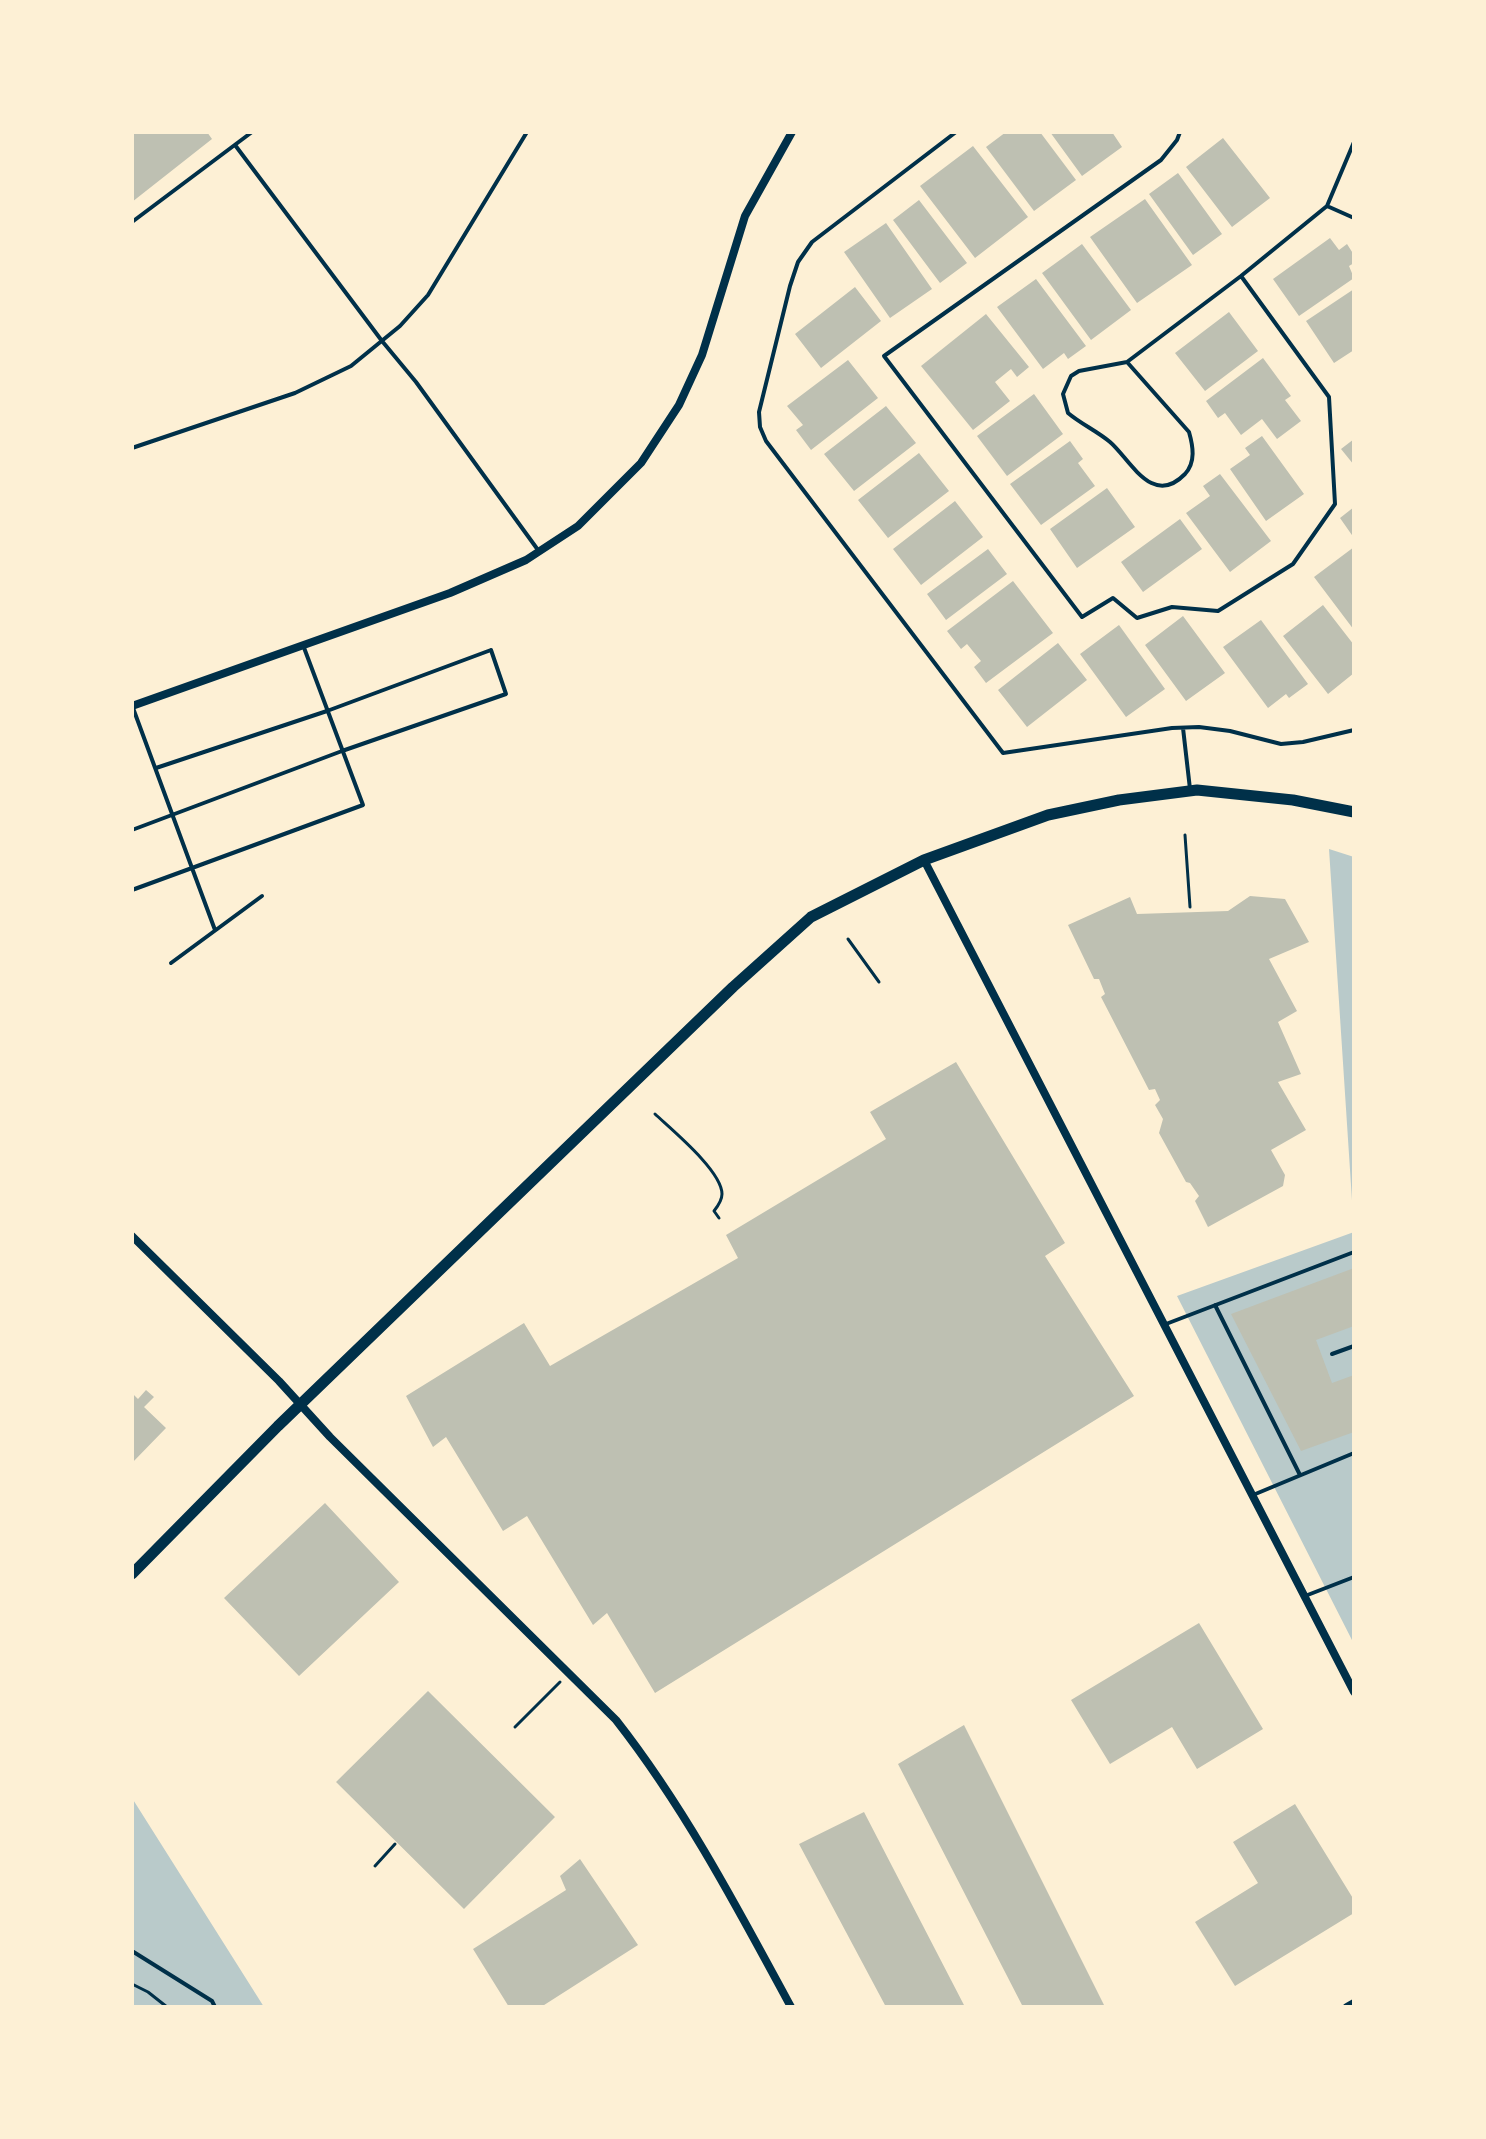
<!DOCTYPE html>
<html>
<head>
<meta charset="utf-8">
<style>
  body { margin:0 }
  #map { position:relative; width:1486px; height:2139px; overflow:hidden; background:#fdf0d5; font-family:Roboto,sans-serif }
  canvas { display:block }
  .frame { position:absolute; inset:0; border:134px solid #fdf0d5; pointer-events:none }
</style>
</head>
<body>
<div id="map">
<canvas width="1486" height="2139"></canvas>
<div class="frame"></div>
</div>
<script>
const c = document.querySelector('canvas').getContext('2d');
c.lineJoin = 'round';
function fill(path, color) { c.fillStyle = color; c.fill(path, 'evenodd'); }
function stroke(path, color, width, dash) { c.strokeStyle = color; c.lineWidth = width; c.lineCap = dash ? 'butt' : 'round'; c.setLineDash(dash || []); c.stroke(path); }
fill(new Path2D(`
  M1329 849 1354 857V1231Z
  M1354 1232V1644L1177 1296Z
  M132 1798 264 2007H132Z`), '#b9caca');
fill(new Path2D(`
  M132 132H207L212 139 132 202Z
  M1006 132H1040L1076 180 1034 211 986 147Z
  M1050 132H1112L1122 147 1082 176Z
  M1223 138 1270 198 1232 227 1186 167Z
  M973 146 1028 217 975 258 920 186Z
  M1178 173 1222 234 1193 255 1149 194Z
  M1145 199 1192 265 1137 303 1090 237Z
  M919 200 967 263 940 283 893 220Z
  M886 223 932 289 890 318 844 252Z
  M1330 238 1339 250 1347 244 1354 255V263L1349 266 1354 278 1299 316 1273 279Z
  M1082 244 1131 310 1091 340 1042 273Z
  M1036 279 1086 346 1068 359 1064 353 1043 369 997 307Z
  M855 287 881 321 821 368 795 334Z
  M1354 289V350L1334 363 1306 321Z
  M1229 312 1258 351 1205 391 1175 353Z
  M986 314 1029 367 1017 377 1011 369 995 382 1010 401 973 430 921 366Z
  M1263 358 1291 396 1285 400 1301 421 1277 439 1262 419 1241 435 1225 413 1218 418 1206 401Z
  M848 360 878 398 811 450 796 430 803 425 787 406Z
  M1034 394 1063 434 1007 476 977 436Z
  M886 406 916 443 854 491 824 454Z
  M1262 436 1304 494 1266 521 1230 469 1250 455 1245 448Z
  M1354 439V465L1341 449Z
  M1070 441 1083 459 1078 463 1095 486 1041 525 1010 484Z
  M919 453 949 491 888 538 858 500Z
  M1220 474 1271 541 1230 572 1186 513 1210 496 1203 486Z
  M1107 488 1135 527 1077 568 1050 529Z
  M955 501 983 537 921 585 893 549Z
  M1354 507V538L1340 518Z
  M1180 519 1202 549 1143 592 1121 562Z
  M1354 547V630L1314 577Z
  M988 549 1007 574 946 620 927 594Z
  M1013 581 1053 633 986 683 974 667 981 661 967 644 961 649 947 631Z
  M1323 605 1354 645V673L1328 694 1283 636Z
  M1183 616 1225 673 1186 701 1145 645Z
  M1261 620 1308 684 1289 698 1286 694 1268 708 1223 647Z
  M1119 625 1165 689 1126 717 1080 654Z
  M1058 643 1087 680 1027 727 998 690Z
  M1250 896 1285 899 1309 942 1269 959 1297 1011 1278 1022 1301 1074 1278 1082 1306 1130 1271 1150 1285 1175 1283 1186 1208 1227 1195 1201 1199 1196 1190 1183 1186 1182 1159 1133 1163 1119 1155 1105 1160 1100 1155 1089 1149 1090 1101 997 1105 994 1099 979H1094L1068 925 1130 897 1137 914 1228 911Z
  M956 1062 1065 1243 1045 1256 1134 1396 655 1693 607 1613 593 1625 527 1516 503 1531 446 1437 433 1447 406 1396 524 1323 550 1366 738 1258 726 1235 886 1139 870 1112Z
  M1354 1268V1326L1316 1340 1332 1383 1354 1375V1432L1301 1451 1231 1314Z
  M146 1390 154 1397 144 1407 166 1428 132 1463V1393L138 1399Z
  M325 1503 399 1582 299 1676 224 1598Z
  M1199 1623 1263 1729 1197 1769 1172 1727 1110 1764 1071 1700Z
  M428 1691 555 1817 464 1909 336 1782Z
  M964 1725 1105 2007H1023L898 1764Z
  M1295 1804 1354 1900V1913L1235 1986 1195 1922 1258 1883 1233 1842Z
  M864 1812 965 2007H886L799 1844Z
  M580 1859 638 1945 541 2007H509L473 1949 566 1890 560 1876Z`), '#bec0b2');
stroke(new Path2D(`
  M1185 835 1190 907
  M848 939 879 982
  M655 1114C672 1130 722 1171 722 1194 722 1200 718 1206 714 1211L719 1218
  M515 1727 560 1682
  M375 1866 395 1844
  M132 1984 148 1992 167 2007`), '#003049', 3);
stroke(new Path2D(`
  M956 132 812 242 798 262 790 286 759 412 760 427 766 441 1003 753 1172 728 1199 727 1230 731 1281 744 1303 742 1354 730
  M1180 132 1177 140 1161 160 884 356 1082 617 1113 598 1137 618 1172 607 1218 611 1293 564 1335 504 1329 397 1241 276
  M235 145 382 341 416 382 538 550
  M1327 206 1354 218
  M132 222 252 132
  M1127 362 1189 432C1193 446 1196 462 1185 474 1152 508 1130 459 1110 442 1097 431 1081 424 1068 413L1063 394 1071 376 1079 371 1127 362 1241 276 1327 206 1354 142
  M132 448 295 393 351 366 400 326 428 295 527 132
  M133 708 192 868 363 805 303 645
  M1183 728 1190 789
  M132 830 342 751 506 694 491 650 327 711 156 768
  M132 890 192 868 215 930
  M171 963 262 896
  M1215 1305 1300 1475
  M1166 1324 1354 1252
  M1332 1354 1354 1346
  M1253 1495 1354 1453
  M1305 1596 1354 1577
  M132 1951 212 2001 215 2007`), '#003049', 4);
stroke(new Path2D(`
  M132 706 450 593 526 560 578 526 641 463 679 405 702 355 745 216 792 132
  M924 860 1354 1692
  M132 1236 279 1381 330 1437 616 1720C685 1808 738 1909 791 2007
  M1347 2007 1354 2003`), '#003049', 8);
stroke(new Path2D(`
  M132 1574 278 1426 733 987 811 917 924 860 1048 815 1119 800 1197 790 1293 800 1354 812`), '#003049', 11);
</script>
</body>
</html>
